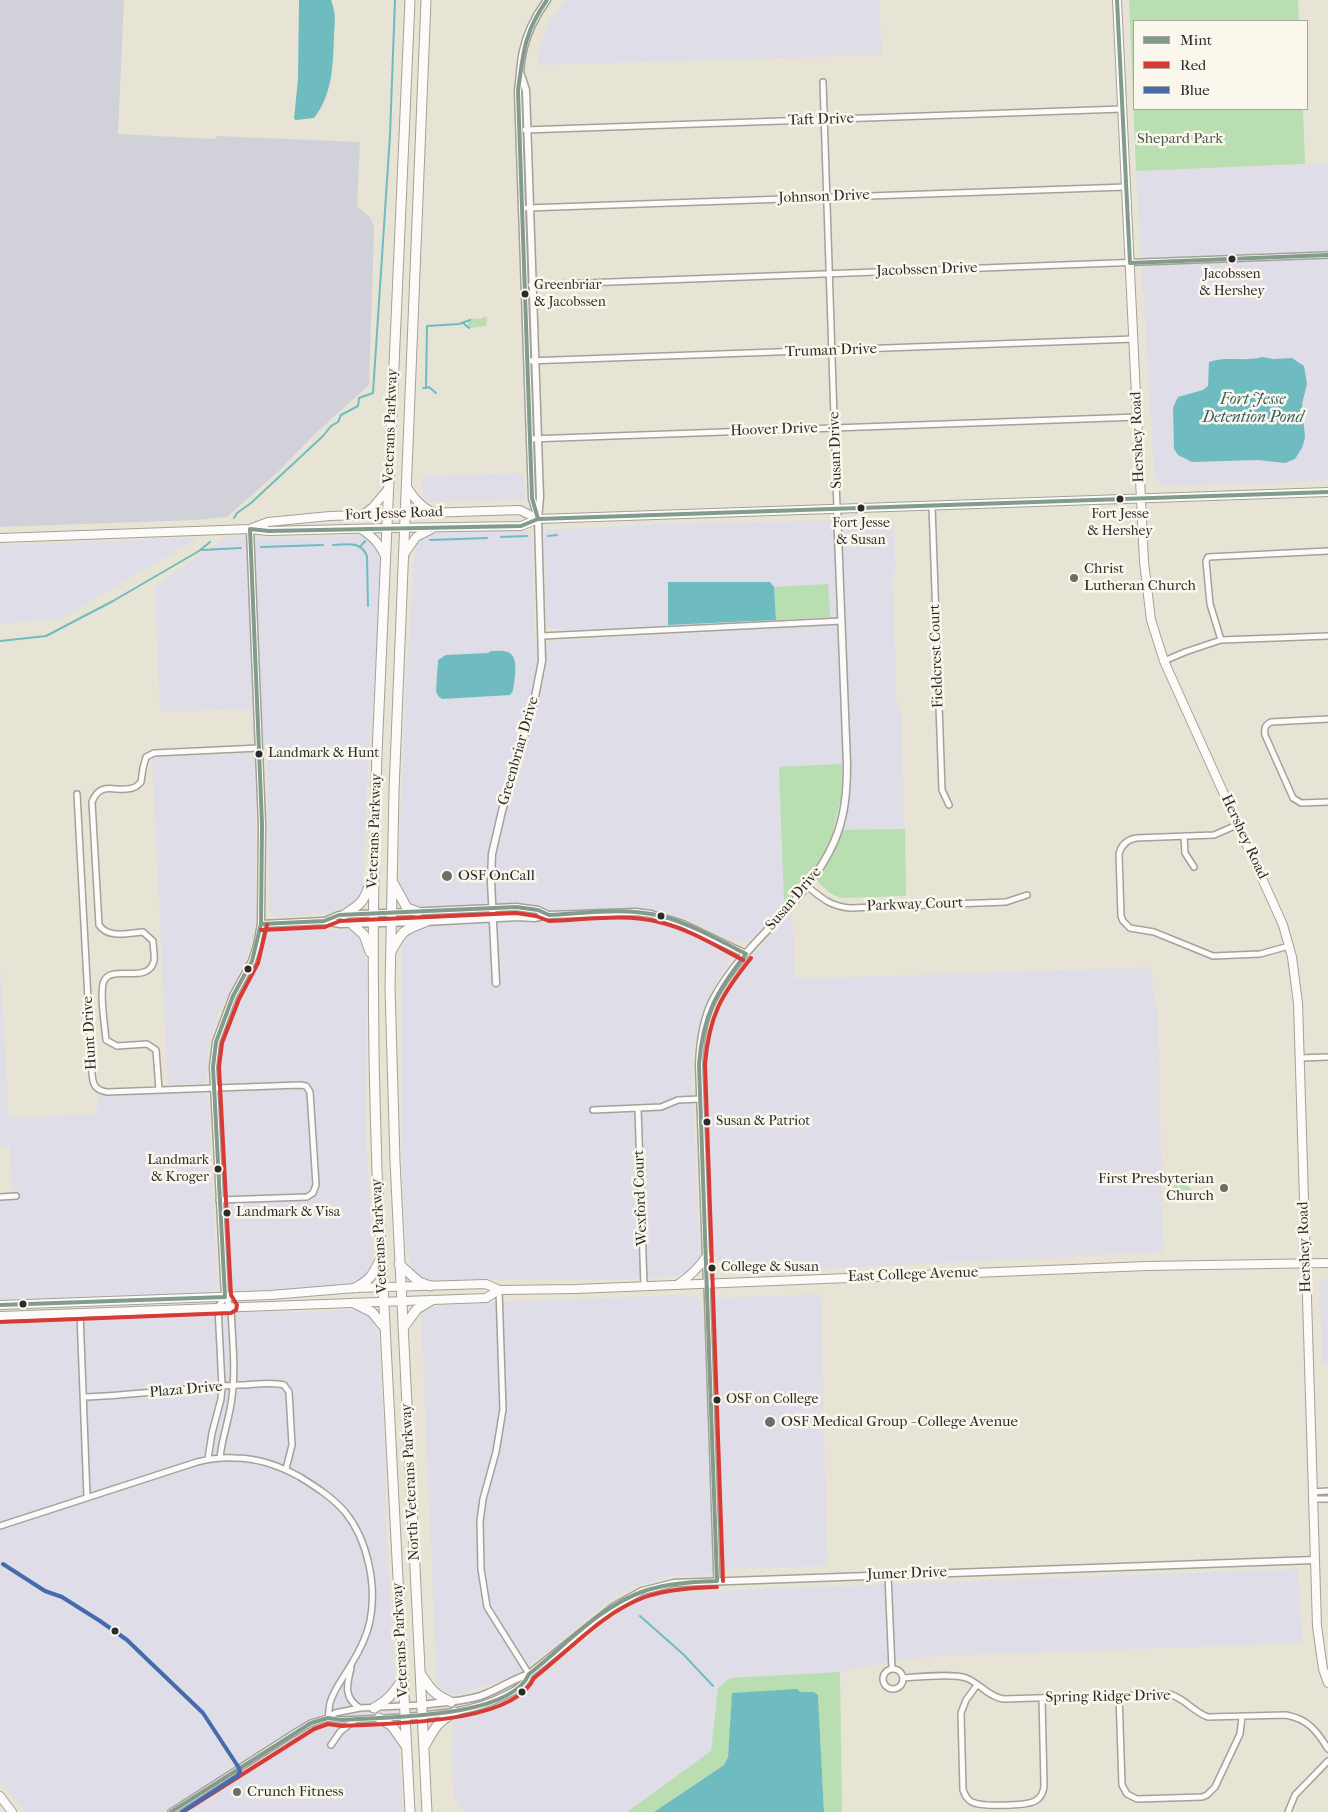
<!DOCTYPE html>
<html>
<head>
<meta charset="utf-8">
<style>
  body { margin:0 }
  #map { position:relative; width:1328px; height:1812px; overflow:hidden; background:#e8e4d5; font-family:"IM FELL French Canon",serif }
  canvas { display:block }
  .legend { position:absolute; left:1133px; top:20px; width:175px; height:90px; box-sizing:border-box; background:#fbf7ec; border:1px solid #a8a59f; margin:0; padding:6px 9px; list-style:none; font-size:15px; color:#2b2b2b }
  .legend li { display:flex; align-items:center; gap:10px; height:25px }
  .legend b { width:25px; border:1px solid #a8a59f }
</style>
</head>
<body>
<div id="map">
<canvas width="1328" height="1812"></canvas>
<ul class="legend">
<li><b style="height:6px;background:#829b8b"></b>Mint</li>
<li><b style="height:6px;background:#d83b35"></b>Red</li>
<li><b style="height:6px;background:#456bae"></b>Blue</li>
</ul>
</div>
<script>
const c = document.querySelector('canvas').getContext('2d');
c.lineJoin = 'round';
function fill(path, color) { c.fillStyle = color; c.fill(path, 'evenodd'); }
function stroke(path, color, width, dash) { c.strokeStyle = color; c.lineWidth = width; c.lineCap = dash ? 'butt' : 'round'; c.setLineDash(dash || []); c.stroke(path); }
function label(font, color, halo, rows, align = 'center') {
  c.font = font + ' "IM FELL French Canon",serif'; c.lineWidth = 5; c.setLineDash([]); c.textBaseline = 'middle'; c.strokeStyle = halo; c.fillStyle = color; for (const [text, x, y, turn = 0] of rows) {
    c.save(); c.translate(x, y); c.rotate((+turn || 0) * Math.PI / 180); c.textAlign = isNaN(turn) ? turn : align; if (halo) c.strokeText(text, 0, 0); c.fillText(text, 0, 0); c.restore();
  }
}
fill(new Path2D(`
  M566 0H879L882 55 537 65 540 47 549 21Z
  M1328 164V481L1165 486 1158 482 1154 469 1136 171Z
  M524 473 525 500 431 502 422 497 423 476Z
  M894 519 895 571H892L897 710H901L906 896 840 898 829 892 817 881 792 911 795 979 1152 967 1153 996 1158 1011 1163 1252 821 1269 776 1267 731 1269 717 1260 713 1245 704 1061 707 1039 719 1003 738 972 792 911 784 903 759 931 749 941 743 943 732 940 682 918 680 930 727 952 729 962 711 992 702 1015 695 1039 693 1052 692 1090 700 1256 699 1262 692 1270 676 1276 635 1279H425L419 1276 413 1270 407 1252 402 1171V950L399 857 406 685 415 548 418 542 429 535 443 532 527 530 530 532 532 539 535 642 771 629V621L560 630 550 628 547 625 546 619 544 534 548 530 663 524Z
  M363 535 372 540 376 547 380 564 375 686 368 756 363 890 362 895 349 908 327 913 277 918 271 914 269 909 267 744 253 745 251 709 160 712 155 586 226 537 300 538Z
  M198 538 63 618 0 624V545Z
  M251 753 254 754 256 829V914L253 936 247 957 216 1018 208 1050 206 1082 201 1084 168 1085 152 758Z
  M275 929 353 930 360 937 364 945 367 969 366 1135 373 1263 372 1268 362 1280 352 1284 239 1293 232 1287 220 1066 223 1044 231 1016 256 970 268 933Z
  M0 963 9 1118 94 1114 99 1105 98 1095 199 1093 207 1095 208 1098 217 1283 214 1291 209 1294 0 1301V1200L12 1199 10 1146 0 1147Z
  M1328 1277V1363L1322 1364 1320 1283Z
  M821 1294 827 1566 724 1569 721 1540 712 1305 718 1298Z
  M675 1295 692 1296 699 1298 704 1318 713 1570 709 1575H680L666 1577 631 1588 610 1600 551 1649 513 1677 464 1693 449 1695 437 1689 421 1312 440 1305Z
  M343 1310 360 1311 367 1314 373 1320 379 1342 386 1466V1529L403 1812H25L0 1779V1320L246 1311 285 1313Z
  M1298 1569 1302 1643 917 1657 830 1674 718 1688 711 1751 627 1812H464L459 1808 454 1796 452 1757 453 1720 492 1708 525 1691 571 1651 626 1607 649 1598 676 1592Z`), '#dedde8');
fill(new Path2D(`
  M0 0H124L118 134 215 139 216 136 360 142 357 206 370 217 374 227V234L369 385 316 433 278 472 227 517 196 520 0 527Z`), '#d1d2d9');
fill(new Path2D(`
  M1129 0H1298L1299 21H1134V109H1303L1305 164 1136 171Z
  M483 317H487L486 326 470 328 468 326V321L471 318 481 319Z
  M828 584 830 617 776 620 774 587Z
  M842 764 841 798 833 830 905 829 906 896 840 898 829 892 817 881 792 911 784 902 779 767Z
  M1181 1179 1192 1190 1182 1199 1171 1189Z
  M840 1672 842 1812H824L818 1695 814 1692 732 1693 728 1757 724 1765 654 1812H627L711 1751 718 1688 730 1678Z`), '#b8deb2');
fill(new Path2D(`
  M299 0H331C336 12 335 22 334 35 333 64 333 94 314 118L296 120 294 119 298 79Z
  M1262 357 1273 359 1292 358 1304 366 1307 384 1302 404 1305 438 1302 448 1295 459 1285 463 1258 460 1192 462 1178 455 1174 449 1173 408 1178 397 1203 390 1208 386 1209 362C1226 356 1245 362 1262 357Z
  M668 582H770L774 587 776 620 668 625Z
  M491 651C496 651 503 650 508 652 520 657 514 681 513 691L510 695 442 699 438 696 436 691 438 660 446 655 488 653Z
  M797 1689 800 1692H814L818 1695 824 1812H654L724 1765 728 1757 732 1693Z`), '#6fbcc0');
stroke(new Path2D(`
  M463 323 469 328
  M423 388H426L427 326 459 324 470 320
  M426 388 429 387 436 393
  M234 518 237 513 251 503 323 436 331 426 338 422 341 415 358 406 359 398 373 393 390 135 395 0
  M548 536 557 535
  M501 537 527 536
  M430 540 487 538
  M333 545C346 544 361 541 367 556L368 606
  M261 547 323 545
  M360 547 365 541
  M202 550 241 548
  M0 641 46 636 113 601 199 551 210 542
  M640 1616 683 1654 713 1686`), '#6fbcc0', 2);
const minor = new Path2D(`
  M823 82 837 509
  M525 130 1122 109
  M527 208 1126 187
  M531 285 1328 255
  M527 361 1134 339
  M530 439 1138 417
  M932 506 942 790 949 805
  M542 636 842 621
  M1221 640 1210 604 1206 561 1208 557 1328 551
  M1164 661 1185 652 1221 640 1328 636
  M1328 719 1271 722C1265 725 1264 728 1265 735L1293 798 1301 803 1328 802
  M77 794 92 1074C93 1085 95 1090 107 1092L300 1085 306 1086 310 1092 316 1185 313 1193 307 1197 219 1200
  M1237 825 1214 835 1136 838C1126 840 1121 845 1119 854L1121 916 1123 921 1130 928 1154 932 1213 956 1260 954 1289 946
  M1184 836 1185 853 1194 867
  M808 887C823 899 830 906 850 908L1006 902 1027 895
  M1299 1058 1328 1057
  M159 1090 156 1050 147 1044 117 1046 106 1040C105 1027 99 991 104 981 111 964 148 985 154 961 155 955 153 948 153 941L143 932C130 933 108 939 99 925L92 802C101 778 119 795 135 787 137 786 139 784 141 782L143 768 146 757 154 753 259 748
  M638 1109 644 1286
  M593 1110 661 1107 678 1100 700 1099
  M0 1197 16 1196
  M707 1284 717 1581
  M499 1290 503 1409 496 1452 483 1499 480 1521 481 1569 487 1607 529 1674
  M80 1313 87 1497
  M84 1397C135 1395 186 1388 238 1385 252 1385 271 1381 284 1385L289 1392 292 1445 286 1469
  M208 1459 212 1433 221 1399 222 1386 218 1307 225 1297 231 1307C232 1337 236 1367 232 1397 230 1417 222 1437 220 1458
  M1312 1492 1328 1491
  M1312 1499H1328
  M0 1526 197 1462C209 1459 222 1457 235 1458 258 1458 280 1466 300 1477 316 1487 332 1497 345 1512 368 1540 377 1586 370 1621 367 1635 360 1650 352 1663 345 1676 334 1688 330 1703 329 1707 329 1713 328 1718
  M888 1575 892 1669
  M351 1668C347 1684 343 1698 360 1708
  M883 1679a10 10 0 1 1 20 0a10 10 0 1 1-20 0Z
  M903 1678C918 1677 953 1673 966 1678 980 1683 987 1696 1003 1699L1169 1694C1185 1698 1193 1712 1208 1717L1286 1715C1308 1719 1317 1731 1328 1749
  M977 1685 966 1700 961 1713 963 1790C965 1795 967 1800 972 1802 981 1807 1026 1806 1035 1801 1041 1798 1044 1791 1044 1785L1042 1698
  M1119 1695 1122 1785 1127 1794 1137 1799 1202 1797 1207 1795 1215 1787 1240 1734 1242 1717
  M328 1718 342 1720 405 1717
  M331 1745 340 1732 355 1720
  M171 1812 291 1735 311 1723 328 1718 335 1713 360 1708 422 1705
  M1288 1812 1295 1795 1328 1761`);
const tertiary = new Path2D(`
  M537 515 532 498 518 91C520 78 520 64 523 51 527 32 536 15 547 0
  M325 921 339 915 516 907 538 910 548 915
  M261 924 324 921 340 924 425 922 518 917 534 918 549 915 636 912 651 914 683 924 746 954
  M496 983 491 881 492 854 502 811 534 702 542 661 538 519 540 497 526 90 521 75
  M707 1284 699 1064C700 1042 703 1018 714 998 745 940 807 904 834 842 845 817 847 791 847 764L837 509
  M225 1297 213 1067 216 1042 233 996 252 961 257 945 261 924 262 824 250 529
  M422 1705C442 1702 464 1702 483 1695 499 1689 513 1679 529 1674L613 1607 642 1591 674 1583 1314 1560
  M405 1717C440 1714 472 1712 504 1696 515 1691 524 1686 529 1674`);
const secondary = new Path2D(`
  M1117 0 1144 562 1151 620 1164 661 1283 925 1292 957 1298 1003 1317 1626 1323 1669 1328 1683
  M406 486C414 498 420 506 432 512
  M363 515 373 507 389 488
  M252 528 268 522 330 516 520 510 538 519
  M361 529C373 537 379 543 385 556
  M0 538 250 529 269 531 387 528 521 526 538 519 1328 492
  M403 556 416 537 432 529
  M677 1285C689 1277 698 1269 706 1257
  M0 1305 271 1295 355 1288 486 1284 499 1290 575 1289 1147 1266 1328 1263
  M0 1316 486 1298 499 1290
  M0 1796 12 1812`);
const trunk = new Path2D(`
  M426 0 394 791 390 988 395 1161 427 1812
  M392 881 407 908 418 912
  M344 915C363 903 364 901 371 881
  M352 924 364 935 370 952
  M391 952C402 931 403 930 425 922
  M399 1264 419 1282 430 1286
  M355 1288C370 1280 373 1275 380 1260
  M354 1303 372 1312 384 1327
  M403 1328 417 1309 432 1300
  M422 1676C431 1690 435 1695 451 1702
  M374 1708C388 1700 395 1692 403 1678
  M379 1718 392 1726 406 1746
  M424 1747C435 1728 435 1724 455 1712
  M410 1812 377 1170C372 1031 372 893 377 754L410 0`);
stroke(minor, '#a4a199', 8);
stroke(tertiary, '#a4a199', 9);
stroke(secondary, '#a4a199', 10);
stroke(trunk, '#a4a199', 11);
stroke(minor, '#fcfbf9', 5);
stroke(tertiary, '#fcfbf9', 6);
stroke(secondary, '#fcfbf9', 8);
stroke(trunk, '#fcfbf9', 9);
stroke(new Path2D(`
  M1117 0 1130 263 1328 255
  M538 519 532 498 518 91C523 54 524 32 547 0
  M250 529 269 531 521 526 538 519 1328 492
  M0 1305 225 1297 213 1067 216 1042 233 996 252 961 261 924 262 824 250 529
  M171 1812 311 1723 328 1718 342 1720C384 1717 510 1719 529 1674 566 1645 599 1607 644 1591 668 1583 693 1582 717 1581L699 1064C703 1015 716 992 746 954 719 940 691 924 661 916 625 907 586 913 549 915L538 910 516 907 339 915 324 921 261 924`), '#829b8b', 4);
stroke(new Path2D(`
  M261 930 325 927 340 921 516 913 536 916 549 921C585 920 624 913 659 922 689 929 716 946 743 960
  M0 1322 231 1313 236 1310 237 1305 231 1295 219 1067 222 1043 239 999 258 963 267 925
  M723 1581 705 1064C709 1016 721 995 751 958
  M183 1812 314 1729 328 1724 342 1726C387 1723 513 1725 534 1678 570 1650 602 1613 645 1597 668 1589 693 1588 717 1587`), '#d83b35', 4);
stroke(new Path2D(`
  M3 1564 45 1591 62 1597 100 1621 127 1640 203 1713 239 1768 240 1772 237 1776 182 1812`), '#456bae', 4);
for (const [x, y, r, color] of [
  [1232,259,4.5,"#2b2b2b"],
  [525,294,4.5,"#2b2b2b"],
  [1120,499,4.5,"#2b2b2b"],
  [861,508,4.5,"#2b2b2b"],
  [1074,578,5,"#6d6c66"],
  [259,754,4.5,"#2b2b2b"],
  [447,876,6,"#6d6c66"],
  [661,916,4.5,"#2b2b2b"],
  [248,969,4.5,"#2b2b2b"],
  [707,1122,4.5,"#2b2b2b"],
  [218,1169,4.5,"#2b2b2b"],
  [1224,1188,5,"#6d6c66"],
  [227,1213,4.5,"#2b2b2b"],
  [712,1268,4.5,"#2b2b2b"],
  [23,1304,4.5,"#2b2b2b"],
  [717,1400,4.5,"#2b2b2b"],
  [770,1422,6,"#6d6c66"],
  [115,1631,4.5,"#2b2b2b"],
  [522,1692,4.5,"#2b2b2b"],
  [237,1792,5,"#6d6c66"]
]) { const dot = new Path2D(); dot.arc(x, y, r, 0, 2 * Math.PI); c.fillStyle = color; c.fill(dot); stroke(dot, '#fbf7ec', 2); }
label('14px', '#2b2b2b', '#fbf7ec', [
  ["Jacobssen",1232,275,"center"],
  ["& Hershey",1232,292,"center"],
  ["Greenbriar",534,286],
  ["& Jacobssen",534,303],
  ["Fort Jesse",1120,515,"center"],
  ["& Hershey",1120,532,"center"],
  ["Fort Jesse",861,524,"center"],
  ["& Susan",861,541,"center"],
  ["Landmark & Hunt",268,754],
  ["Susan & Patriot",716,1122],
  ["Landmark",209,1161,"right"],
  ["& Kroger",209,1178,"right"],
  ["Landmark & Visa",236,1213],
  ["College & Susan",721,1268],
  ["OSF on College",726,1400]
], 'left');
label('15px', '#2b2b2b', '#fbf7ec', [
  ["Taft Drive",821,120,-2],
  ["Johnson Drive",824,197,-2],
  ["Jacobssen Drive",927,270,-2],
  ["Truman Drive",831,351,-2],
  ["Veterans Parkway",391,426,-88],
  ["Hoover Drive",774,430,-2],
  ["Hershey Road",1138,437,-92],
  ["Susan Drive",836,450,-92],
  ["Fort Jesse Road",394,514,-2],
  ["Fieldcrest Court",937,656,-92],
  ["Greenbriar Drive",519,751,-74],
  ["Veterans Parkway",375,831,-88],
  ["Hershey Road",1244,837,65],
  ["Susan Drive",794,899,-50],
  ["Parkway Court",915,905,-2],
  ["Hunt Drive",90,1033,-93],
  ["Wexford Court",641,1198,-92],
  ["Veterans Parkway",380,1236,-93],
  ["Hershey Road",1305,1247,-92],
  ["East College Avenue",913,1275,-2],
  ["Plaza Drive",186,1390,-5],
  ["North Veterans Parkway",411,1482,-93],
  ["Jumer Drive",907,1574,-2],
  ["Veterans Parkway",401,1640,-93],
  ["Spring Ridge Drive",1108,1697,-1]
]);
label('15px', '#445746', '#fbf7ec', [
  ["Shepard Park",1180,139]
]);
label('15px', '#2b2b2b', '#fbf7ec', [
  ["Christ",1084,569],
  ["Lutheran Church",1084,586],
  ["OSF OnCall",458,876],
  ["First Presbyterian",1214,1179,"right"],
  ["Church",1214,1196,"right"],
  ["OSF Medical Group - College Avenue",781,1422],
  ["Crunch Fitness",247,1792]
], 'left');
label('italic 16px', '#315e63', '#fbf7ec', [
  ["Fort Jesse",1253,400],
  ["Detention Pond",1253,418]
]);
</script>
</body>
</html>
